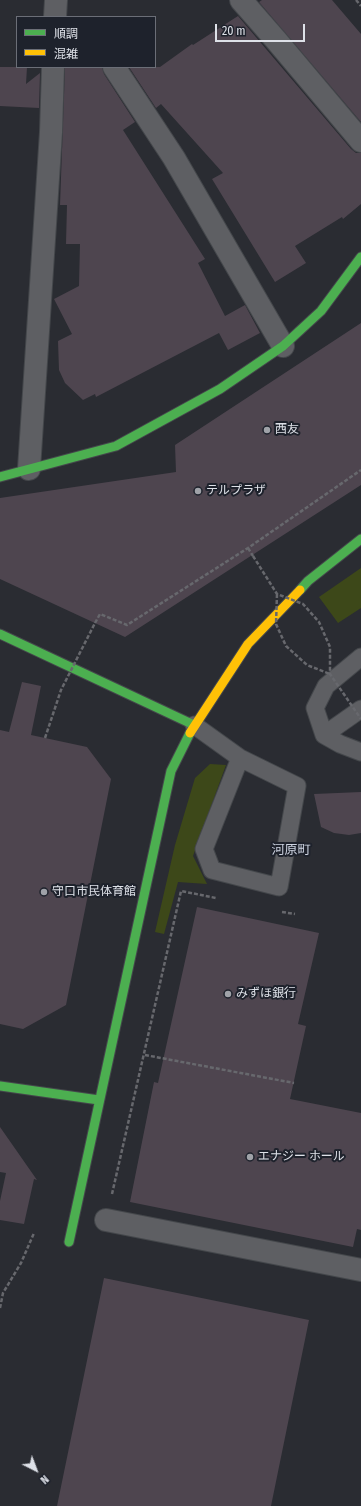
<!DOCTYPE html>
<meta charset="utf-8">
<style>
body{margin:0}
#map{position:relative;width:361px;height:1506px;overflow:hidden;background:#2a2c32;font-family:"Fira Sans Condensed","Noto Sans JP",sans-serif}
canvas{display:block}
.legend{position:absolute;left:16px;top:16px;width:140px;height:52px;box-sizing:border-box;background:#1e222c;border:1px solid #6b6e77;margin:0;padding:5px 7px;list-style:none;font-size:12px;color:#dee1e8}
.legend li{display:flex;align-items:center;gap:8px;height:20px}
.legend b{width:20px;border:1px solid #6b6e77}
.north{position:absolute;left:16px;top:1450px;width:40px;height:40px;-webkit-text-stroke:3px #1e222c;paint-order:stroke;rotate:138deg;font-size:11px;font-weight:700;line-height:16px;text-align:center;color:#dee1e8}
.north::after{content:'';display:block;margin:auto;width:14px;height:18px;background:#dee1e8;clip-path:polygon(50% 0,100% 100%,50% 72%,0 100%)}
.scale{position:absolute;left:215px;top:24px;width:90px;height:18px;box-sizing:border-box;border:2px solid #dee1e8;border-top:0;padding-left:5px;font-size:12px;line-height:14px;white-space:nowrap;color:#dee1e8;-webkit-text-stroke:3px #1e222c;paint-order:stroke}
</style>
<div id="map">
<canvas width="361" height="1506"></canvas>
<ul class="legend">
<li><b style="height:5px;background:#4caf50"></b>順調</li>
<li><b style="height:5px;background:#ffc107"></b>混雑</li>
</ul>
<div class="north">N</div>
<div class="scale">20 m</div>
</div>
<script>
const ctx = document.querySelector('canvas').getContext('2d');
ctx.lineJoin = 'round';
function fill(path, color) {
  ctx.fillStyle = color;
  ctx.fill(path, 'evenodd');
}
function stroke(path, color, width, dash) {
  ctx.strokeStyle = color;
  ctx.lineWidth = width;
  ctx.lineCap = dash ? 'butt' : 'round';
  ctx.setLineDash(dash || []);
  ctx.stroke(path);
}
function drawText(font, color, halo, rows, align = 'center') {
  ctx.font = font + ' "Fira Sans Condensed","Noto Sans JP",sans-serif';
  ctx.lineWidth = 4;
  ctx.setLineDash([]);
  ctx.textBaseline = 'middle';
  ctx.strokeStyle = halo;
  ctx.fillStyle = color;
  for (const [text, x, y, turn = 0] of rows) {
    ctx.save();
    ctx.translate(x, y);
    ctx.rotate((+turn || 0) * Math.PI / 180);
    ctx.textAlign = isNaN(turn) ? turn : align;
    if (halo) ctx.strokeText(text, 0, 0);
    ctx.fillText(text, 0, 0);
    ctx.restore();
  }
}
const green = new Path2D(`
 M 361,568 L 361,608 L 338,623 L 319,597 Z
 M 210,764 L 226,765 L 193,856 L 207,884 L 178,882 L 164,934 L 155,932 L 175,845 L 195,778 Z`);
const building = new Path2D(`
 M 262,0 L 332,0 L 361,34 L 361,122 L 259,2 Z
 M 238,16 L 351,149 L 356,153 L 361,153 L 361,204 L 343,219 L 342,217 L 295,246 L 306,263 L 275,282 L 212,179 L 223,173 L 161,104 L 156,108 L 129,67 L 160,67 L 192,44 L 193,45 Z
 M 0,67 L 27,67 L 26,84 L 40,73 L 39,108 L 0,106 Z
 M 65,67 L 102,67 L 104,74 L 135,122 L 123,130 L 205,259 L 198,263 L 225,316 L 245,305 L 260,333 L 228,350 L 219,333 L 96,397 L 95,394 L 83,400 L 65,383 L 59,370 L 58,341 L 72,334 L 54,299 L 79,286 L 80,244 L 66,244 L 67,205 L 60,205 Z
 M 361,323 L 361,485 L 125,637 L 0,579 L 0,498 L 176,472 L 175,445 Z
 M 22,682 L 41,686 L 31,735 L 87,747 L 111,779 L 66,1005 L 23,1029 L 0,1024 L 0,730 L 9,732 Z
 M 361,792 L 361,833 L 349,835 L 334,833 L 321,827 L 314,794 Z
 M 197,907 L 319,933 L 298,1024 L 306,1026 L 290,1099 L 361,1113 L 361,1230 L 357,1229 L 353,1247 L 130,1202 L 154,1082 L 158,1083 Z
 M 0,1127 L 37,1180 L 34,1179 L 24,1224 L 0,1220 L 0,1201 L 6,1173 L 0,1172 Z
 M 104,1278 L 309,1320 L 271,1506 L 57,1506 Z`);
const path = new Path2D(`
 M 356,0 L 361,6
 M 248,548 L 253,556
 M 95,623 L 100,614 L 127,625 L 248,548 L 361,470
 M 282,912 L 295,914
 M 145,1055 L 294,1083
 M 112,1194 L 181,891 L 216,898
 M 0,1308 L 3,1293 L 21,1263 L 34,1233`);
const lane = new Path2D(`
 M 361,657 L 326,686 L 315,708 L 324,735 L 340,744 L 361,752
 M 194,725 L 240,758 L 297,786 L 279,887 L 212,870 L 204,849 L 240,758
 M 324,735 L 361,709`);
const street = new Path2D(`
 M 241,0 L 276,40 L 361,141
 M 55,17 L 56,0
 M 114,67 L 174,158 L 283,346
 M 29,469 L 51,132 L 53,67
 M 106,1220 L 361,1270`);
const fast = new Path2D(`
 M 0,477 L 116,446 L 220,389 L 283,346 L 321,311 L 361,257
 M 300,590 L 308,581 L 361,539
 M 0,634 L 194,725
 M 0,1086 L 99,1100
 M 69,1242 L 171,771 L 190,733`);
const slow = new Path2D(`
 M 190,733 L 248,644 L 300,590`);
const pathBridge = new Path2D(`
 M 253,556 L 277,594 L 303,604 L 319,622 L 330,647 L 330,674 L 361,719
 M 277,594 L 276,624 L 286,646 L 307,665 L 330,674
 M 45,738 L 61,690 L 95,623`);
const markers = [
 [267,430,4,"#9fa2a8"],
 [198,491,4,"#9fa2a8"],
 [44,892,4,"#9fa2a8"],
 [228,994,4,"#9fa2a8"],
 [250,1157,4,"#9fa2a8"]
];
const poiNames = [
 ["西友",275,430],
 ["テルプラザ",206,491],
 ["守口市民体育館",52,892],
 ["みずほ銀行",236,994],
 ["エナジー ホール",258,1157]
];
const neighbourhoodNames = [
 ["河原町",291,850]
];
fill(green, '#3d4819');
fill(building, '#4e454f');
stroke(lane, '#44474b', 19);
stroke(street, '#44474b', 24);
stroke(fast, '#44474b', 11);
stroke(slow, '#44474b', 11);
stroke(path, '#67686d', 2.5, [4, 2]);
stroke(lane, '#5e5f63', 17);
stroke(street, '#5e5f63', 22);
stroke(fast, '#4caf50', 9);
stroke(slow, '#ffc107', 9);
stroke(pathBridge, '#67686d', 2.5, [4, 2]);
for (const [x, y, r, color] of markers) {
  const dot = new Path2D();
  dot.arc(x, y, r, 0, 2 * Math.PI);
  ctx.fillStyle = color;
  ctx.fill(dot);
  stroke(dot, '#1e222c', 1.5);
}
drawText('12px', '#dee1e8', '#1e222c', poiNames, 'left');
drawText('13px', '#ced4e2', '#1e222c', neighbourhoodNames);
</script>
